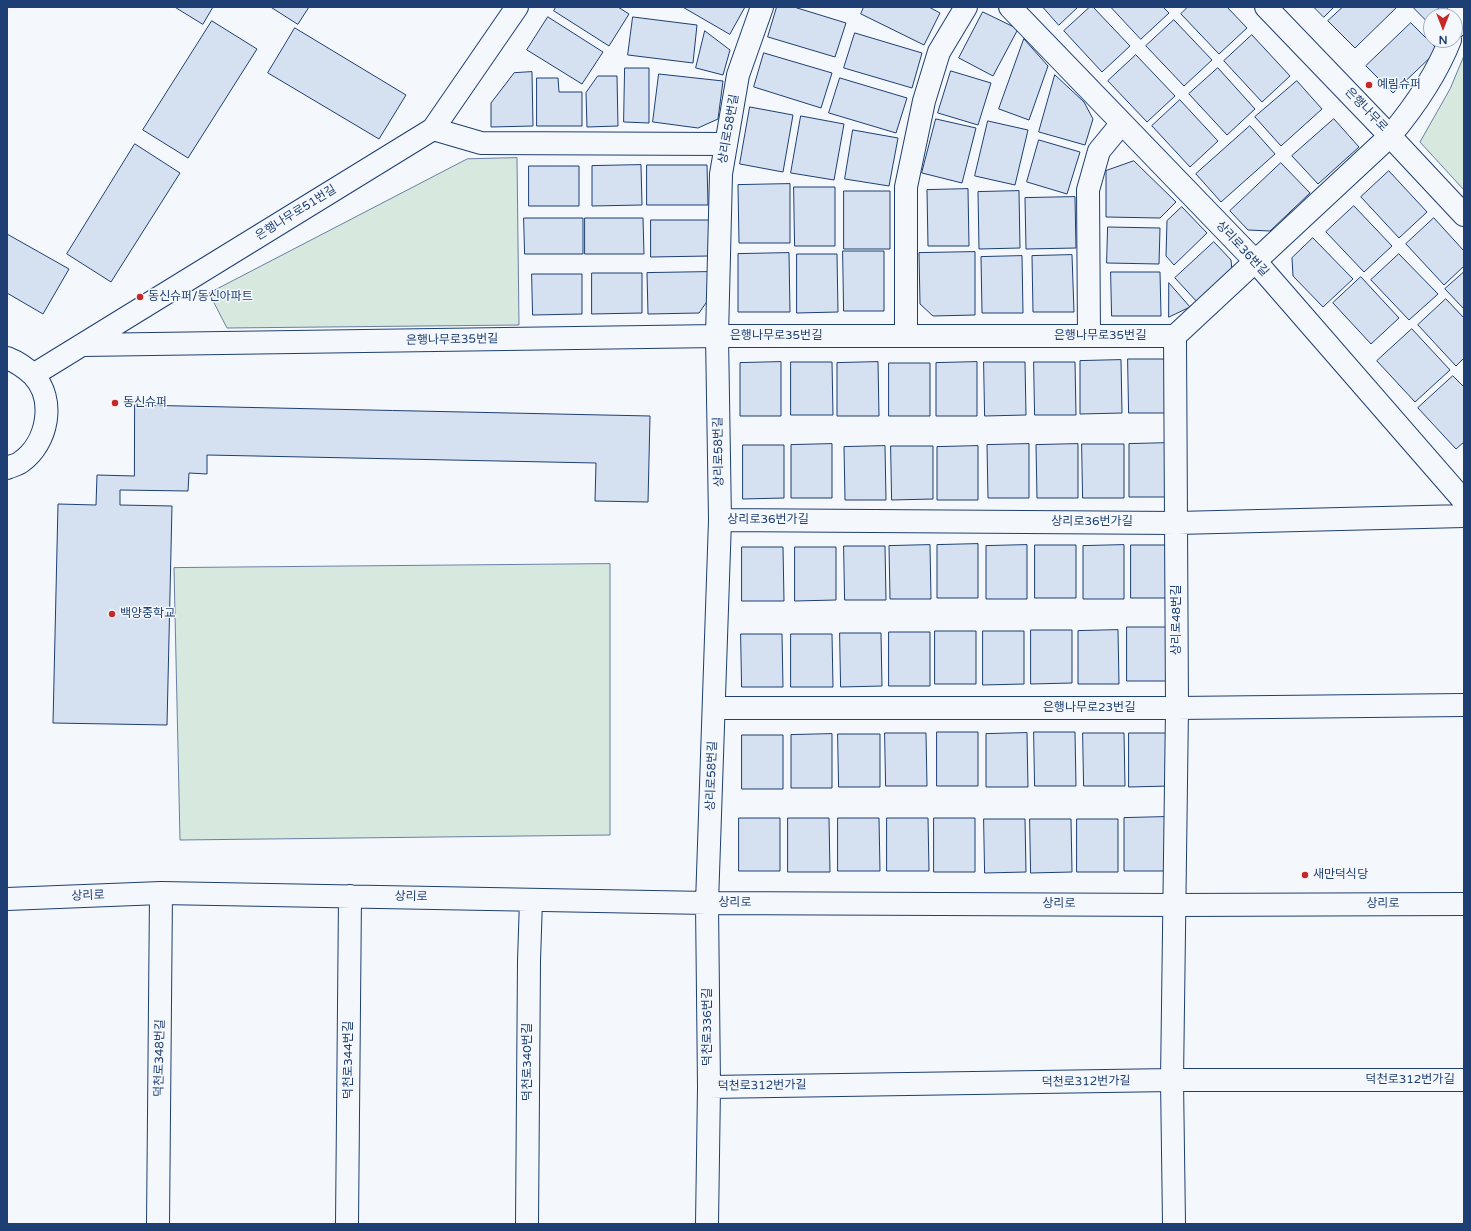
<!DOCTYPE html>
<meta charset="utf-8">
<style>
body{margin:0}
#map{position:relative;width:1471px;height:1231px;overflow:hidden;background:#f4f7fb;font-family:"Varela Round",sans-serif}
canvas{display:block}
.frame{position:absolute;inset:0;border:8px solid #1d3f73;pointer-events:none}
.north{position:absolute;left:1423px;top:8px;width:40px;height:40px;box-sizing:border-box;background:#f4f7fb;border:1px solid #9eadc5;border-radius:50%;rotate:180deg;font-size:11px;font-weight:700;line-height:16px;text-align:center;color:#1d3f73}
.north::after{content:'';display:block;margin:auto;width:14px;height:18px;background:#c62828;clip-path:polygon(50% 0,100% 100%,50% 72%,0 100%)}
</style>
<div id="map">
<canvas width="1471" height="1231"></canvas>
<div class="frame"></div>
<div class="north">N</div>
</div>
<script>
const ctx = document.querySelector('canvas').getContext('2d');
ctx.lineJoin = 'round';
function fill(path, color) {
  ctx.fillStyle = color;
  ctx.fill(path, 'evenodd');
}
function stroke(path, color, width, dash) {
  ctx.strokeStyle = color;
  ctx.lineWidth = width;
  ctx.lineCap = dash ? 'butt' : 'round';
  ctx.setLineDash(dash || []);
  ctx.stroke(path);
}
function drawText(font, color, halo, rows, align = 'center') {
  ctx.font = font + ' "Varela Round","Noto Sans KR",sans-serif';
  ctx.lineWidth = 3;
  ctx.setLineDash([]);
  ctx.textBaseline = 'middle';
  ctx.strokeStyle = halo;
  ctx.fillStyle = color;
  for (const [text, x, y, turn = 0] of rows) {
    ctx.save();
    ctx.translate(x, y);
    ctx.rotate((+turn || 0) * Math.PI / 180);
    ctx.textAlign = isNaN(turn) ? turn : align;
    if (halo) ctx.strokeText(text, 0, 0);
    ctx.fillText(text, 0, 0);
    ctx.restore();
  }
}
const green = new Path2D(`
 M 1464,56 L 1464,190 L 1420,142 L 1450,89 Z
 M 517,158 L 519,325 L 227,328 L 209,293 L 467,159 Z
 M 610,564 L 610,835 L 180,840 L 174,568 Z`);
const building = new Path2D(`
 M 175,7 L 213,7 L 203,24 Z
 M 271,7 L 309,7 L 298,24 Z
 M 556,7 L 618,7 L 629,14 L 609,46 L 554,11 Z
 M 683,7 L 745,7 L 730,34 Z
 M 777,7 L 794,7 L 846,23 L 835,57 L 768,37 Z
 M 864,7 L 929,7 L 940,13 L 924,45 L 861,14 Z
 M 1043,7 L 1078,7 L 1059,25 Z
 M 1090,7 L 1093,7 L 1130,46 L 1102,72 L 1064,31 Z
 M 1111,7 L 1163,7 L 1169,13 L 1141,39 Z
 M 1188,7 L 1227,7 L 1247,28 L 1219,54 L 1181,14 Z
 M 1314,7 L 1334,7 L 1324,17 Z
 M 1343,7 L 1397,7 L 1355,48 L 1328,21 Z
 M 1413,7 L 1440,7 L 1426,20 Z
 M 983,12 L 1018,29 L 993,76 L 959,58 Z
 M 548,17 L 603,52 L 582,84 L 527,50 Z
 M 633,17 L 697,25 L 693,63 L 628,55 Z
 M 1174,20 L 1212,60 L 1184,86 L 1146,46 Z
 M 212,21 L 257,49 L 188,158 L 143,130 Z
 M 1411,23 L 1438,50 L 1393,93 L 1366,66 Z
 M 295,28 L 406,95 L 379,139 L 268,73 Z
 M 705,31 L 730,50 L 723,75 L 696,68 Z
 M 855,33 L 922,53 L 912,88 L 844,68 Z
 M 1252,35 L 1290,76 L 1262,102 L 1224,61 Z
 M 1024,39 L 1048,66 L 1029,120 L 999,109 Z
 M 764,53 L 832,73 L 821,108 L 754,87 Z
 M 1136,55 L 1175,96 L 1147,122 L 1108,81 Z
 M 625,68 L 649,68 L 649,123 L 624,122 Z
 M 1218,68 L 1255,109 L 1227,135 L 1189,94 Z
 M 951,71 L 991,83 L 978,125 L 938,113 Z
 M 532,72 L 533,126 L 491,127 L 491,103 L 514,73 Z
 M 659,74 L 723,81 L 718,119 L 698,128 L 653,122 Z
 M 1055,75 L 1084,102 L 1093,119 L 1085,145 L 1039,132 Z
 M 598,76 L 617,76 L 618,126 L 587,127 L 586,93 Z
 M 537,78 L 558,78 L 559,92 L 582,92 L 582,126 L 537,126 Z
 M 840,78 L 907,98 L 896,133 L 829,113 Z
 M 1297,81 L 1322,109 L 1281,146 L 1255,117 Z
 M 1180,100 L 1218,141 L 1190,167 L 1152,126 Z
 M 750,107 L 793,115 L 783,172 L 740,164 Z
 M 801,116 L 844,124 L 834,180 L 791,173 Z
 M 936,119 L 976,128 L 962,183 L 922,173 Z
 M 1334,119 L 1359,147 L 1318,184 L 1292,156 Z
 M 988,121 L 1028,130 L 1015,185 L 975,176 Z
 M 1250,126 L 1275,154 L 1221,202 L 1196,174 Z
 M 853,130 L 898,138 L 889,186 L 845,179 Z
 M 1039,140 L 1080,152 L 1067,194 L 1027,182 Z
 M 135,144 L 180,173 L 111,282 L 67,254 Z
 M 1134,161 L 1176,202 L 1160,218 L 1106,217 L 1106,171 Z
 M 1281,163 L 1310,193 L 1270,231 L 1248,230 L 1230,211 Z
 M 641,165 L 642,205 L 592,206 L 592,166 Z
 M 647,165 L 707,165 L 708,205 L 647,205 Z
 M 529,166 L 579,166 L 579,206 L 529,206 Z
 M 1389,171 L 1427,212 L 1399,238 L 1361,197 Z
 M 790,184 L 790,243 L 739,243 L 738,185 Z
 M 794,187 L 835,187 L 835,246 L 795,246 Z
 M 968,189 L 969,246 L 928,246 L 927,190 Z
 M 844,191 L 890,191 L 890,249 L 844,249 Z
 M 1019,191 L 1020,248 L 979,249 L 978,192 Z
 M 1075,197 L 1076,248 L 1026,249 L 1025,198 Z
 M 1354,206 L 1392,246 L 1364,272 L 1326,232 Z
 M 1182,207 L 1207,233 L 1174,265 L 1166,256 L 1167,221 Z
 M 524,218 L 583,218 L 583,254 L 525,254 Z
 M 585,218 L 643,218 L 644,254 L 585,254 Z
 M 1434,218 L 1464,251 L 1464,266 L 1444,285 L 1406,244 Z
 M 651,220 L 709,220 L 709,256 L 651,257 Z
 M 1108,227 L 1160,228 L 1159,264 L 1107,263 Z
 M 7,234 L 69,269 L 43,314 L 7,293 Z
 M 1313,238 L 1353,279 L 1323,307 L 1293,276 L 1292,258 Z
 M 1214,242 L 1231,260 L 1232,271 L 1198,303 L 1175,278 Z
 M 843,251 L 884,251 L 884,311 L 844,311 Z
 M 975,252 L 975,315 L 933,316 L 920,304 L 919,253 Z
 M 789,253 L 790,312 L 738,312 L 738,254 Z
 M 797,254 L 837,254 L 838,312 L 797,313 Z
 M 1399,254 L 1438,294 L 1409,320 L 1371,280 Z
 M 1072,255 L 1074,312 L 1033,312 L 1032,256 Z
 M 1022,256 L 1023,313 L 982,313 L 981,257 Z
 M 708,272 L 708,300 L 699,313 L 648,314 L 647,273 Z
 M 1111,272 L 1160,272 L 1161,316 L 1112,316 Z
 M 1464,272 L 1464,309 L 1445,289 Z
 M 592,273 L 642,273 L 642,313 L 592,314 Z
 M 532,274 L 582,274 L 582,314 L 533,315 Z
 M 1361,277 L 1399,318 L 1371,344 L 1333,303 Z
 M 1169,283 L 1190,307 L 1169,317 Z
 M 1446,299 L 1464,318 L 1464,358 L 1456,366 L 1418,325 Z
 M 1412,329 L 1450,370 L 1415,402 L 1377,361 Z
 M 1128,359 L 1170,359 L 1170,413 L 1129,413 Z
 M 1121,360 L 1122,413 L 1080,414 L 1080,361 Z
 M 781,362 L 781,416 L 740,416 L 740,363 Z
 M 791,362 L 832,362 L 833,415 L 791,415 Z
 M 878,362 L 879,416 L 837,416 L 837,363 Z
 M 977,362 L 977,416 L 936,416 L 936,363 Z
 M 984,362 L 1025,362 L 1026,415 L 985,416 Z
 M 1034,362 L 1075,362 L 1076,415 L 1035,415 Z
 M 889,363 L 930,363 L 930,416 L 889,416 Z
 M 1453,376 L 1464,387 L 1464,442 L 1456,449 L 1418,408 Z
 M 135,405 L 650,416 L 648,502 L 595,501 L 596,463 L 207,455 L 207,474 L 189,473 L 188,491 L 120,490 L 120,505 L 172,506 L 167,725 L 53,723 L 58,504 L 96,505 L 97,475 L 134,476 Z
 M 1170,443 L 1170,497 L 1129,497 L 1129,444 Z
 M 832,444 L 832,498 L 791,498 L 791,445 Z
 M 1029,444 L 1029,498 L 988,498 L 987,445 Z
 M 1078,444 L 1078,498 L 1037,498 L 1036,445 Z
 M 1082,444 L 1124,444 L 1124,498 L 1083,498 Z
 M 743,445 L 784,445 L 784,498 L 743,499 Z
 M 885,446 L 886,500 L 845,500 L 844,447 Z
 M 891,446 L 933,446 L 933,499 L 892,500 Z
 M 978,446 L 978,500 L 937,500 L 937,447 Z
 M 978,544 L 978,598 L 937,598 L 937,545 Z
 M 930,545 L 931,599 L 890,599 L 889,546 Z
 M 1027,545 L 1027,599 L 986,599 L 986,546 Z
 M 1035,545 L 1076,545 L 1076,598 L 1035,598 Z
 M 1124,545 L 1124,599 L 1083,599 L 1083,546 Z
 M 1131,545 L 1172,545 L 1172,598 L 1131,598 Z
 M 844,546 L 885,546 L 886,600 L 845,600 Z
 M 742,547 L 783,547 L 784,601 L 742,601 Z
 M 795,547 L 836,547 L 836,600 L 795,601 Z
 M 1127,627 L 1168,627 L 1168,681 L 1127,681 Z
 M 1031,630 L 1072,630 L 1072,683 L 1031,684 Z
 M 1118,630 L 1119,684 L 1078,684 L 1078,631 Z
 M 935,631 L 976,631 L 976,684 L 935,684 Z
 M 983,631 L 1024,631 L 1024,684 L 983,685 Z
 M 889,632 L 930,632 L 930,686 L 889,686 Z
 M 840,633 L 881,633 L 882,686 L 841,687 Z
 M 741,634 L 782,634 L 783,687 L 742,687 Z
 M 791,634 L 832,634 L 833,687 L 791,687 Z
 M 937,732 L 978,732 L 978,786 L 937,786 Z
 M 1034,732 L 1075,732 L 1076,786 L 1035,786 Z
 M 885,733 L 926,733 L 927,786 L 886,786 Z
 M 1027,733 L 1028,787 L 986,787 L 986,734 Z
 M 1083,733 L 1124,733 L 1125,786 L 1084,786 Z
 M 1129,733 L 1170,733 L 1170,786 L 1129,787 Z
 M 832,734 L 832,788 L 791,788 L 791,735 Z
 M 838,734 L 880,734 L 880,787 L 839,787 Z
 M 742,735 L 783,735 L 783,789 L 742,789 Z
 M 1165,817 L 1166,871 L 1124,871 L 1124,818 Z
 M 739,818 L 780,818 L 780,871 L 739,871 Z
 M 788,818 L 829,818 L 830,872 L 788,872 Z
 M 838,818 L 879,818 L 880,871 L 838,871 Z
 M 887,818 L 928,818 L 929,871 L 887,871 Z
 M 934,818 L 975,818 L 975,872 L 934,872 Z
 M 984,819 L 1025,819 L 1026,872 L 985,873 Z
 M 1030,819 L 1071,819 L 1072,872 L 1031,873 Z
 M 1077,819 L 1118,819 L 1118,872 L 1077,872 Z`);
const minor = new Path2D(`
 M 1010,7 L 1256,262 L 1464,501
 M 1266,7 L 1390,136 L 1464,215
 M 1455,27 L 1458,20 L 1459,7
 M 433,129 L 481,143 L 726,144
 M 906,336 L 906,187 L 924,101 L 939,52 L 966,7
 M 1089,336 L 1088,190 L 1099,151 L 1122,123
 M 82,345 L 717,336 L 1175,336 L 1390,136 C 1415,106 1436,76 1450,40
 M 7,358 C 17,362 25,367 33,375 C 56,399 48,443 21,462 C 17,465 11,466 7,468
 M 33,375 L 433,129 L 517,7
 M 720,520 L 1177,523 L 1464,516
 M 714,708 L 1177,708 L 1464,705
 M 7,899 L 161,893 L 707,903 L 1175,905 L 1464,904
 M 709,1087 L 1172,1080 L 1464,1080
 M 158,1224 L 161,893
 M 347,1224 L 350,896
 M 527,1224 L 529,961 L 531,900
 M 707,1224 L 709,1087 L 707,903 L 720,520 L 717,336 L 721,174 L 738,75 L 762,7
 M 1174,1224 L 1172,1080 L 1177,708 L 1175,336`);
const markers = [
 [1369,85,4,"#c62828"],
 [140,297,4,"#c62828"],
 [115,403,4,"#c62828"],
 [112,614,4,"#c62828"],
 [1305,875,4,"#c62828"]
];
const poiNames = [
 ["예림슈퍼",1377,85],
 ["동신슈퍼/동신아파트",148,297],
 ["동신슈퍼",123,403],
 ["백양중학교",120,614],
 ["새만덕식당",1313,875]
];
const streetNames = [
 ["은행나무로",1366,110,46],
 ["상리로58번길",729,129,-80],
 ["은행나무로51번길",296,213,-32],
 ["상리로36번길",1242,249,47],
 ["은행나무로35번길",776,336],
 ["은행나무로35번길",1100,336],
 ["은행나무로35번길",452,340,-1],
 ["상리로58번길",719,452,-91],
 ["상리로36번가길",768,520],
 ["상리로36번가길",1092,522],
 ["상리로48번길",1177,620,-90],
 ["은행나무로23번길",1089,708],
 ["상리로58번길",712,776,-88],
 ["상리로",88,896,-2],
 ["상리로",411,897,1],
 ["상리로",735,903],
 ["상리로",1059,904],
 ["상리로",1383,904],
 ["덕천로336번길",708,1027,-90],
 ["덕천로348번길",160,1058,-89],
 ["덕천로344번길",349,1060,-90],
 ["덕천로340번길",528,1062,-90],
 ["덕천로312번가길",1410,1080],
 ["덕천로312번가길",1086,1082,-1],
 ["덕천로312번가길",762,1086,-1]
];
fill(green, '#d7e8df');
stroke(green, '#687fa3', 1);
fill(building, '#d5e0f0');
stroke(building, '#1d3f73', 1);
stroke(minor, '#1d3f73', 24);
stroke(minor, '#f4f7fb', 22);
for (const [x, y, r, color] of markers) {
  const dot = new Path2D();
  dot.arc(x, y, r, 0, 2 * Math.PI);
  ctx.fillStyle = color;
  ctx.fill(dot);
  stroke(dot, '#f4f7fb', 1.5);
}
drawText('12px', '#1d3f73', '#f4f7fb', poiNames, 'left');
drawText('12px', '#1d3f73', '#f4f7fb', streetNames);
</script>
